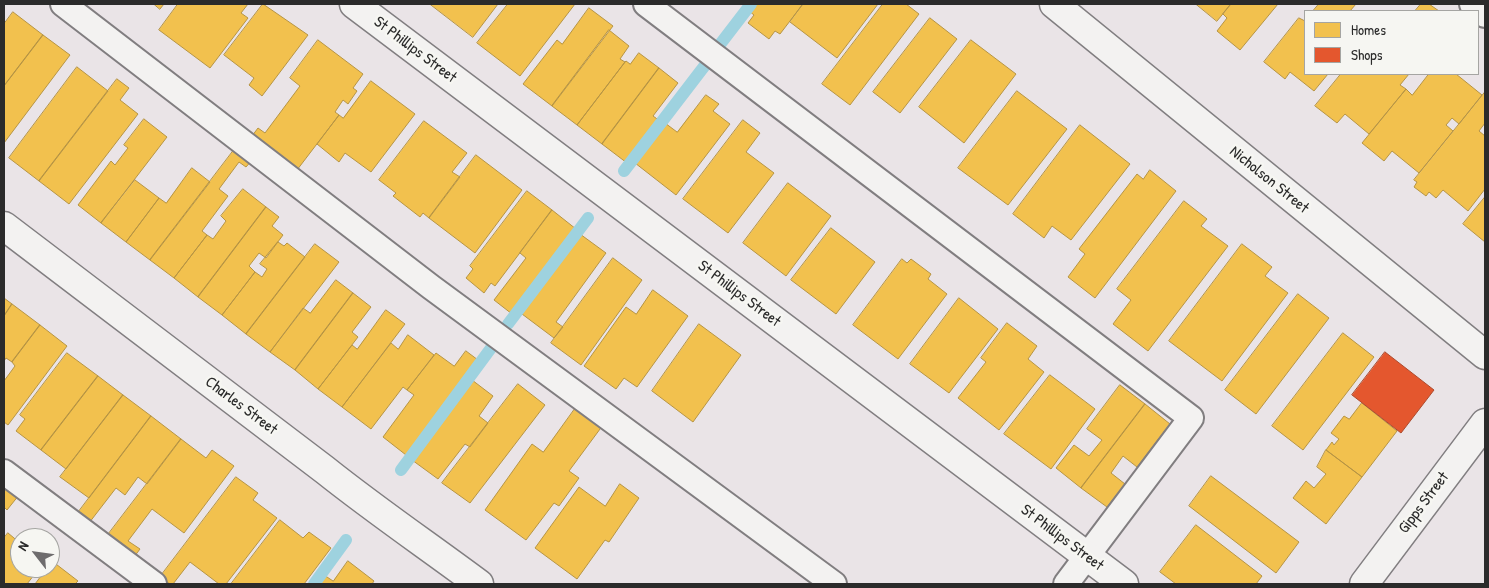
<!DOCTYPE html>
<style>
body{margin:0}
#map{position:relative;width:1489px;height:588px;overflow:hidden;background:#eae4e7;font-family:"Patrick Hand",sans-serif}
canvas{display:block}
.frame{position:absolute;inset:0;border:5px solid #2b2b2b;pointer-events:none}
.legend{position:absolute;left:1304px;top:10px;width:175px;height:65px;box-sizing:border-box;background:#f6f6f2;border:1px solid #a5a5a2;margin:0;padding:6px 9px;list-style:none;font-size:15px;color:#2b2b2b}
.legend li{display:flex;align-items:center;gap:10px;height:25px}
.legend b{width:25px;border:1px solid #a5a5a2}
.north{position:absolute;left:10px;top:528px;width:50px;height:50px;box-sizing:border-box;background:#f6f6f2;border:1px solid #a5a5a2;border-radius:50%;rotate:300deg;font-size:14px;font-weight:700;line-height:20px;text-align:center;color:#2b2b2b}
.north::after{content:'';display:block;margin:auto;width:18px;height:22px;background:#6e6c6d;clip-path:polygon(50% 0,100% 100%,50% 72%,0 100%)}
</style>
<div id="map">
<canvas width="1489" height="588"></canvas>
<div class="frame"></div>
<ul class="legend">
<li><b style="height:14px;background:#f2c14e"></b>Homes</li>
<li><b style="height:14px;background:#e4572e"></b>Shops</li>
</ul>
<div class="north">N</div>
</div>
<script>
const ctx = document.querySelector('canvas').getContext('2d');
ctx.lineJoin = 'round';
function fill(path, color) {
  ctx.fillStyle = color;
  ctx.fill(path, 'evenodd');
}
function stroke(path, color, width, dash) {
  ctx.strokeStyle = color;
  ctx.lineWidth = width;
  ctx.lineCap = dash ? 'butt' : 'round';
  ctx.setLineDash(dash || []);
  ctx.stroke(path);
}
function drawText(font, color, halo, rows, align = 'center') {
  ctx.font = font + ' "Patrick Hand",sans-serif';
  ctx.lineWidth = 5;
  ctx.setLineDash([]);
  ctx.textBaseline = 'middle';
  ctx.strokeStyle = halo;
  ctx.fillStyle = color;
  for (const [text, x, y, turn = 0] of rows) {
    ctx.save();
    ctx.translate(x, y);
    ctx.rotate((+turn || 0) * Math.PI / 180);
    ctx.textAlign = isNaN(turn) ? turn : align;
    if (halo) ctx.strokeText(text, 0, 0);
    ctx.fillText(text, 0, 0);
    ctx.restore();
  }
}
const homes = new Path2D(`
 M 154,4 L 164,4 L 160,9 Z
 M 178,4 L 248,4 L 241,13 L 248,18 L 210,68 L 159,30 Z
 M 263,4 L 308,35 L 262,96 L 249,85 L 254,78 L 224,55 Z
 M 430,4 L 498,4 L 473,37 Z
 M 508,4 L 575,4 L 520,76 L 477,43 Z
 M 755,4 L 803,4 L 780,34 L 775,31 L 769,39 L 748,23 L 754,15 L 749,11 Z
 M 803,4 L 878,4 L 837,58 L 790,22 Z
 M 883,4 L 906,4 L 919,14 L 850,105 L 822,84 Z
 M 1196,4 L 1231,4 L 1217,21 Z
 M 1231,4 L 1278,4 L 1240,50 L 1217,31 L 1227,18 L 1223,14 Z
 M 1319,4 L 1356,4 L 1350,11 L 1313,11 Z
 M 1421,4 L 1429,4 L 1439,11 L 1415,11 Z
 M 589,8 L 613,26 L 552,106 L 523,84 L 557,40 L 562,44 Z
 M 13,12 L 43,35 L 4,86 L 4,24 Z
 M 930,18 L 957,39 L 900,113 L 873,92 Z
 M 1299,18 L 1305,21 L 1305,74 L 1328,74 L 1314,91 L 1290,72 L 1285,79 L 1264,62 Z
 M 609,30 L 629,46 L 620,59 L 625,62 L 577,125 L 552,106 Z
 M 43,35 L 70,55 L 4,143 L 4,86 Z
 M 318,40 L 363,74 L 353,88 L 357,91 L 348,104 L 343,100 L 335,112 L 339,115 L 297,170 L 252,136 L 258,128 L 265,133 L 300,86 L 290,78 Z
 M 971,40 L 1016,74 L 964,143 L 919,107 Z
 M 639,53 L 659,68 L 602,144 L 577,125 L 625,62 L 626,61 L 630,64 Z
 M 77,67 L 108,91 L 39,181 L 9,158 Z
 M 659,68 L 678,83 L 653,116 L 660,121 L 627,163 L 602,144 Z
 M 1341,74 L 1409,74 L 1400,85 L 1406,89 L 1369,134 L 1345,114 L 1337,123 L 1315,106 Z
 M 1429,74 L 1456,74 L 1482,95 L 1459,124 L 1452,118 L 1446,125 L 1453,131 L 1419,173 L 1392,151 L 1384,161 L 1362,143 L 1406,89 L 1412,95 Z
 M 117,79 L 129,88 L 120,100 L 138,114 L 69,204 L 39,181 Z
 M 371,81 L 415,114 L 371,172 L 345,153 L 339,162 L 317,144 L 339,115 L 343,118 Z
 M 1017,91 L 1067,129 L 1008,205 L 958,168 Z
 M 1485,92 L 1485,123 L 1479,131 L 1485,136 L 1485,189 L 1468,211 L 1443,190 L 1436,198 L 1429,192 L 1426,196 L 1414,187 L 1417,182 L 1414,180 Z
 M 706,95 L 719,104 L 713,111 L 730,124 L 676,195 L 635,163 L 665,123 L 677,132 Z
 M 144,119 L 167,137 L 101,223 L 78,205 L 111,161 L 115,165 L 128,148 L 124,145 Z
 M 743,120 L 760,133 L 746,152 L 774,173 L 728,233 L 683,199 Z
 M 424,121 L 467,153 L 452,172 L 460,177 L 429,218 L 423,213 L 420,217 L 393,196 L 396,193 L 379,180 Z
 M 1080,125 L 1130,164 L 1071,240 L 1052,226 L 1044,238 L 1013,214 Z
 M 237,146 L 253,159 L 246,167 L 239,162 L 219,189 L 228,196 L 202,231 L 207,235 L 174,278 L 150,260 Z
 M 476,155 L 522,190 L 475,253 L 429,218 Z
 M 192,168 L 210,182 L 150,260 L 126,242 L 159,198 L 166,203 Z
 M 1150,170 L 1176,191 L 1095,298 L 1068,277 L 1085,254 L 1079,249 L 1137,174 L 1143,179 Z
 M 135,180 L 159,198 L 126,242 L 101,223 Z
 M 788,183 L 831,216 L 786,276 L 743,243 Z
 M 243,189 L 266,207 L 198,297 L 174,278 L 207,235 L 213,239 L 226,221 L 221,216 Z
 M 527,191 L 552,210 L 495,286 L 491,283 L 484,293 L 466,278 L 473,269 L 470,266 Z
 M 1485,197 L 1485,242 L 1463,224 Z
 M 1184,201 L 1207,219 L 1201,226 L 1228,246 L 1148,351 L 1113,324 L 1131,300 L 1117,289 Z
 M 266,207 L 279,217 L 272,226 L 283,235 L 266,258 L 259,253 L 249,266 L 255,272 L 222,315 L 198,297 Z
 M 552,210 L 576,229 L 512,314 L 494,300 L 526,258 L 520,253 Z
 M 831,228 L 875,262 L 836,314 L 791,280 Z
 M 580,234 L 606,253 L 556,322 L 563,327 L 554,338 L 522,314 Z
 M 278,242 L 284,246 L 287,243 L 305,257 L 246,334 L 222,315 L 255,272 L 262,277 L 267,269 L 260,264 Z
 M 315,244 L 339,262 L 270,352 L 246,334 Z
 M 1242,244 L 1272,267 L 1265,276 L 1288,293 L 1222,381 L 1169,341 Z
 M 613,258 L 642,280 L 581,365 L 551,343 Z
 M 902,259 L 907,263 L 911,259 L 931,274 L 928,279 L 947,294 L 898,359 L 853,325 Z
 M 336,280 L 353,293 L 295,370 L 270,352 L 303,308 L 310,313 Z
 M 653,290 L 688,316 L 637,387 L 624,378 L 616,389 L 584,366 L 626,307 L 636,314 Z
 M 353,293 L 371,307 L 352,332 L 358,337 L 318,389 L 295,370 Z
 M 1298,294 L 1329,318 L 1256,414 L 1225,390 Z
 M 4,298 L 12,304 L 4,316 Z
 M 959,298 L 998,329 L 949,393 L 910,364 Z
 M 12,304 L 40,325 L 12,362 L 6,358 L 4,361 L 4,316 Z
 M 386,310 L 405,324 L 342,407 L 318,389 L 352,345 L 357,349 Z
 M 1007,323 L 1037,346 L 1028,359 L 1044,372 L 999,430 L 958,398 L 986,362 L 981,358 Z
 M 699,324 L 741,355 L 693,422 L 652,391 Z
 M 40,325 L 67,346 L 8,425 L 4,422 L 4,381 L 15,366 L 12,362 Z
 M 1343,333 L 1374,357 L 1303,450 L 1272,426 Z
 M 408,335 L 434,355 L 407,390 L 403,387 L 371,429 L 342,407 L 391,343 L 398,349 Z
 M 466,351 L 478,360 L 406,455 L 383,437 L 414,395 L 407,390 L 436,353 L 454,366 Z
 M 67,353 L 98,376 L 41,450 L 16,431 L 25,419 L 20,415 Z
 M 1050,375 L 1095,409 L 1051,469 L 1004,434 Z
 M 98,376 L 123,395 L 66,469 L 41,450 Z
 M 472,380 L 493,396 L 479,416 L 488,423 L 470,447 L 465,444 L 438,479 L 412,460 Z
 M 518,384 L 545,405 L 470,503 L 442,483 Z
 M 1120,385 L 1145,404 L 1081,488 L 1056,468 L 1074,445 L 1089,456 L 1102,440 L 1087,429 Z
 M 123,395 L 151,416 L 89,498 L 60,477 Z
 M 1362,403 L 1397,431 L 1362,477 L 1326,450 L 1332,442 L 1334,445 L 1339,439 L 1331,433 L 1344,416 L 1349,419 Z
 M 1145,404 L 1170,424 L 1137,467 L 1123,456 L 1111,473 L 1125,484 L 1107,507 L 1081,488 Z
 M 577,406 L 603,425 L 569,471 L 579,478 L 559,506 L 554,503 L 526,540 L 485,510 L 532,444 L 543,452 Z
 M 151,416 L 181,439 L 147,484 L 138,477 L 125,495 L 116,488 L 89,523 L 77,514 Z
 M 181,439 L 206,458 L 212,450 L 234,466 L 184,533 L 152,509 L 128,541 L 140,549 L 134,557 L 107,536 Z
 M 1326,450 L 1362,477 L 1326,524 L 1293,498 L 1306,481 L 1314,488 L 1326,474 L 1317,467 Z
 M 1211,476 L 1299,542 L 1276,573 L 1189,506 Z
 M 236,477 L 258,493 L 253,500 L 277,518 L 226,584 L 219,584 L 190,562 L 173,584 L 170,584 L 160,577 Z
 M 4,483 L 19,495 L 7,510 L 4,507 Z
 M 620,484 L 639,498 L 609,542 L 605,540 L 577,579 L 535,548 L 579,487 L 605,506 Z
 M 280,520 L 303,538 L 309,532 L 331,548 L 304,584 L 231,584 Z
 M 1196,525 L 1262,576 L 1256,584 L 1176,584 L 1160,572 Z
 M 8,533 L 20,543 L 20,568 L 30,568 L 29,570 L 34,575 L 27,584 L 4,584 L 4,538 Z
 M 52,561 L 78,581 L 75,584 L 35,584 L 47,568 L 50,568 Z
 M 348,561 L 374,581 L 372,584 L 318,584 L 324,575 L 333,581 Z`);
const shops = new Path2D(`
 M 1385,352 L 1434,390 L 1401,433 L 1352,395 Z`);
const stream = new Path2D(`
 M 718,47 L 751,4
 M 624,171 L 706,64
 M 508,324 L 588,218
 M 401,470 L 497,340
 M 314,584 L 346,540`);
const lane = new Path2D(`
 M 63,4 L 431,287 L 834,584
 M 646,4 L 1191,418 L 1066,584
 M 1472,4 L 1485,15
 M 4,472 L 154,584`);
const street = new Path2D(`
 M 354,4 L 1124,584
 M 4,226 L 325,470 C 375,510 428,546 479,584`);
const secondary = new Path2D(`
 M 1054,4 L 1485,355
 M 1364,584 L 1485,423`);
const streetNames = [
 ["St Phillips Street",415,50,37],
 ["Nicholson Street",1269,180,39],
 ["St Phillips Street",739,294,37],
 ["Charles Street",241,406,37],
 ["Gipps Street",1424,503,-53],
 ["St Phillips Street",1062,538,37]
];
fill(homes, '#f2c14e');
stroke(homes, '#b69444', 1);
fill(shops, '#e4572e');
stroke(shops, '#ac4a2d', 1);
stroke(stream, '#9ed2df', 12);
stroke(lane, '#817e80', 28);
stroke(street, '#817e80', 31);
stroke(secondary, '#817e80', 31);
stroke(lane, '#f3f2f1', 24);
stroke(street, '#f3f2f1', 28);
stroke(secondary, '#f3f2f1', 28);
drawText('16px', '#2b2b2b', '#f6f6f2', streetNames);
</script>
